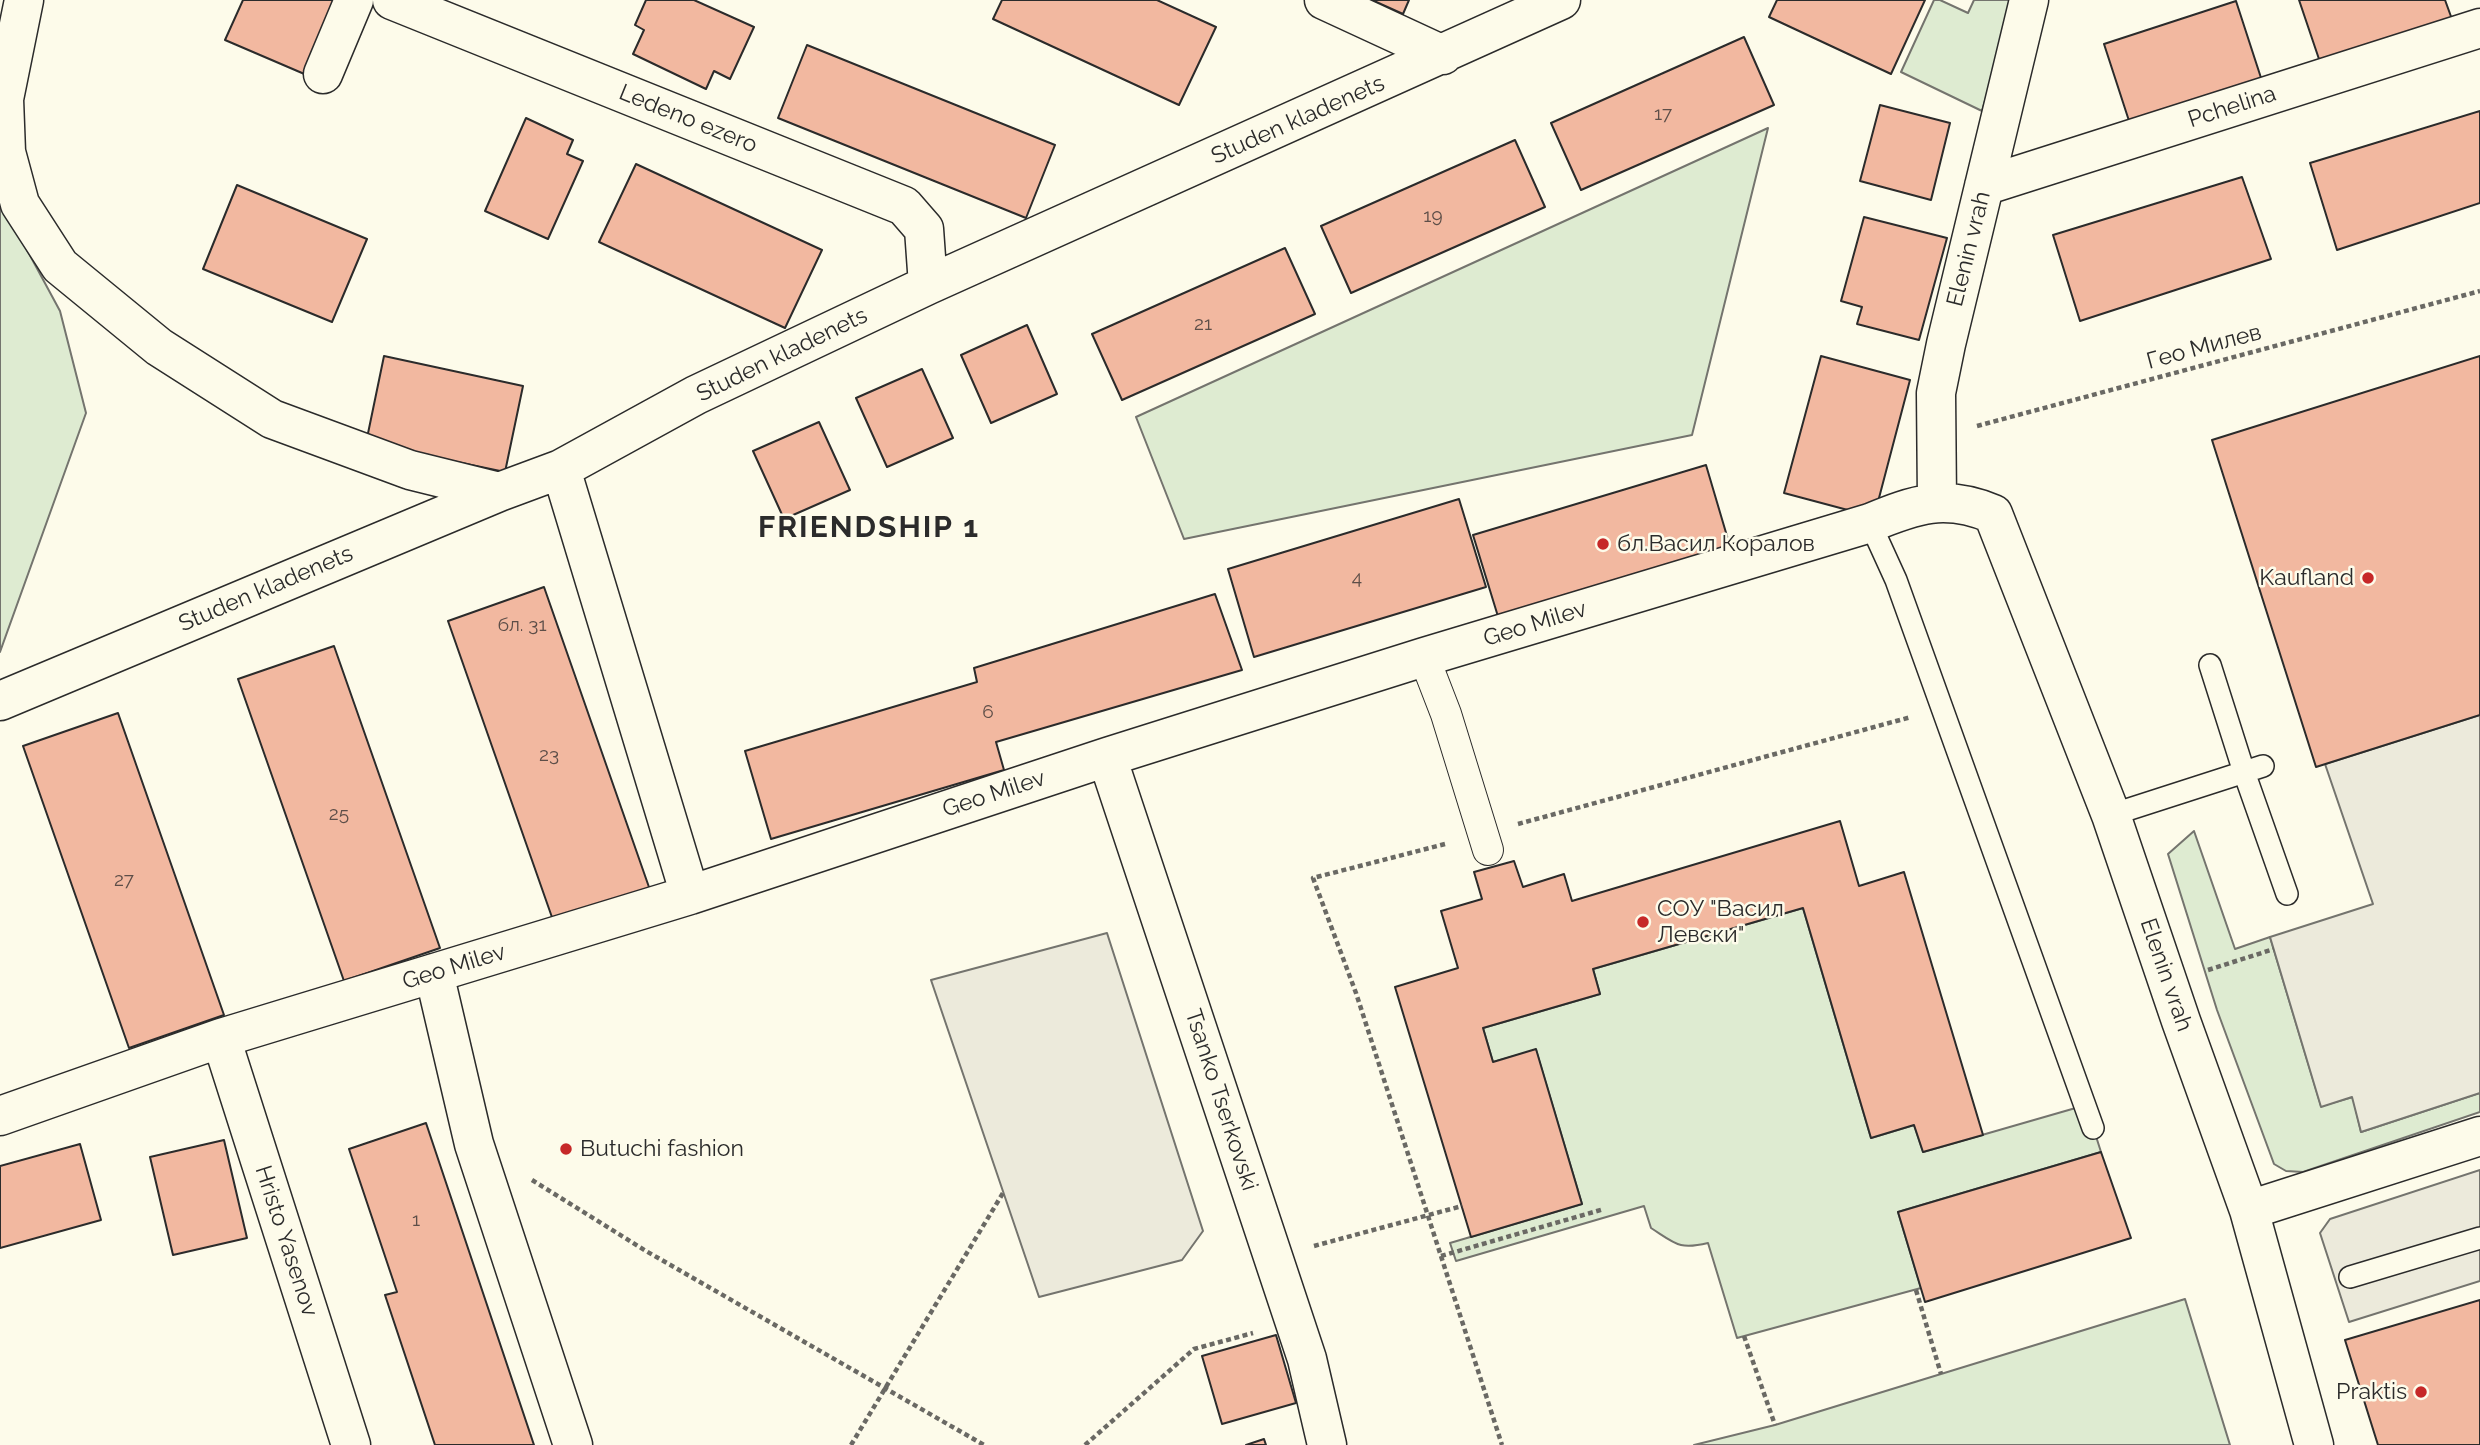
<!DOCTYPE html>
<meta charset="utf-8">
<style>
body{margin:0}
canvas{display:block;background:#fdfbea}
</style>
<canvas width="2480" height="1445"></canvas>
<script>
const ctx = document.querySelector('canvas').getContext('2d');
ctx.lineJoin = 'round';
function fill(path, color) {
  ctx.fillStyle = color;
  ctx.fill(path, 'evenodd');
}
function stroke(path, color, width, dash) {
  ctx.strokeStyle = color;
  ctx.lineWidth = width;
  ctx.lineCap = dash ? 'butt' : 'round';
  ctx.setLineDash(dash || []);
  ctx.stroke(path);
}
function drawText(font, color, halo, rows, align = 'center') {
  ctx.font = font + ' Raleway,sans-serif';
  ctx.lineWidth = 5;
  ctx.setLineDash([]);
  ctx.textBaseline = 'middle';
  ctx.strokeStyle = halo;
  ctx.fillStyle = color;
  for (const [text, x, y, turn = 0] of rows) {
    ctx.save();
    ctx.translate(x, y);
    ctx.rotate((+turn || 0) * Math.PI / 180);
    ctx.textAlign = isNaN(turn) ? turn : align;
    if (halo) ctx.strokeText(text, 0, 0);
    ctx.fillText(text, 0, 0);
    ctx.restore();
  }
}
const green = new Path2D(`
 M 1934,0 L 1940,0 L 1968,13 L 1974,0 L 2015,0 L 1982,111 L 1901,72 Z
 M 1768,128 L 1692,435 L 1184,539 L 1136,417 Z
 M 0,200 L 60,311 L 86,413 L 0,652 Z
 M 2194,831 L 2235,949 L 2270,937 L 2321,1106 L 2353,1097 L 2361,1132 L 2480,1093 L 2480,1112 L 2303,1172 L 2286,1171 L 2274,1164 L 2217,1010 L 2168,854 Z
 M 1803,908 L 1871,1138 L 1914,1125 L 1923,1152 L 2086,1105 L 2101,1152 L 1898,1212 L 1921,1288 L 1737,1338 L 1708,1243 C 1679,1250 1676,1244 1651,1228 L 1644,1206 L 1456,1261 L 1450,1243 L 1582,1204 L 1536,1050 L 1493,1062 L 1483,1028 L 1600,994 L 1593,969 Z
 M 2185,1299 L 2230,1445 L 1694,1445 L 1775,1425 Z`);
const parking = new Path2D(`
 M 2480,715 L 2480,1093 L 2361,1132 L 2352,1097 L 2321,1107 L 2270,937 L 2373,904 L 2325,764 Z
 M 1107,933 L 1203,1231 L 1182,1260 L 1039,1297 L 931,980 Z
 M 2480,1170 L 2480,1281 L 2349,1322 L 2320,1233 L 2330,1219 Z`);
const building = new Path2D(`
 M 243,0 L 342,0 L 309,76 L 225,40 Z
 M 646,0 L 694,0 L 754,27 L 730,79 L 714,71 L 706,89 L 633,54 L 644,30 L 635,25 Z
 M 1002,0 L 1157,0 L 1216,27 L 1179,105 L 993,19 Z
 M 1372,0 L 1409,0 L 1403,14 Z
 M 1777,0 L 1925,0 L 1891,74 L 1769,17 Z
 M 2299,0 L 2445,0 L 2453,22 L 2321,65 Z
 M 2236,1 L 2263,84 L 2131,127 L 2104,44 Z
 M 1744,37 L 1774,105 L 1581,190 L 1551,123 Z
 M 807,45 L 1055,145 L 1026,218 L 778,118 Z
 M 1880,105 L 1950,123 L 1931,200 L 1860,181 Z
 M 2480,111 L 2480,203 L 2337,250 L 2310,163 Z
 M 526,118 L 573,140 L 567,154 L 583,161 L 548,239 L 485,211 Z
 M 1515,140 L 1545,207 L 1351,293 L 1321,226 Z
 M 636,164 L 822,250 L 785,328 L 599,242 Z
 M 2242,177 L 2271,259 L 2080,321 L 2053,235 Z
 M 237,185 L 367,239 L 332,322 L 203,269 Z
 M 1864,217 L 1947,238 L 1919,340 L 1857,324 L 1862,307 L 1841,301 Z
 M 1285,248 L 1315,314 L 1122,400 L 1092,334 Z
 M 1027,325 L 1057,394 L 991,423 L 961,355 Z
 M 384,356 L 523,386 L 505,472 L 366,443 Z
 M 1821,356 L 1910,380 L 1874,517 L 1784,493 Z
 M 2480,356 L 2480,715 L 2316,767 L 2212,440 Z
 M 922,369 L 953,438 L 887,467 L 856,398 Z
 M 819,422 L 850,490 L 784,519 L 753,451 Z
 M 1706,465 L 1732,553 L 1500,623 L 1473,535 Z
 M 1459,499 L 1486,587 L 1254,657 L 1228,569 Z
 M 544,587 L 650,890 L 554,923 L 448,621 Z
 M 1215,594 L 1242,670 L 996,742 L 1004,770 L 771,839 L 745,751 L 977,682 L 974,668 Z
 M 334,646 L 440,948 L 344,981 L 238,679 Z
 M 118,713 L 224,1015 L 129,1048 L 23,746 Z
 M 1840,821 L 1859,886 L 1904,872 L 1983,1135 L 1923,1152 L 1914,1125 L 1871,1138 L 1803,908 L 1593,969 L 1600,994 L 1483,1028 L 1493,1062 L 1536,1049 L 1582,1204 L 1471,1237 L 1395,987 L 1458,968 L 1441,911 L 1482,899 L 1474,872 L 1514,861 L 1523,887 L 1564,874 L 1572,901 Z
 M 426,1123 L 534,1445 L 435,1445 L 385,1295 L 397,1292 L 349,1149 Z
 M 224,1140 L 247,1238 L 173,1255 L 150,1157 Z
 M 80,1144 L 101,1220 L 0,1248 L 0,1166 Z
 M 2101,1152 L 2131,1238 L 1925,1302 L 1898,1212 Z
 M 2480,1300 L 2480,1445 L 2378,1445 L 2345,1340 Z
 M 1276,1335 L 1296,1403 L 1222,1424 L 1202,1356 Z
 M 1264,1439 L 1266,1445 L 1246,1445 Z`);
const path = new Path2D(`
 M 1977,426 L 2480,291
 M 1518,824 L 1911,717
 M 1445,844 L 1313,878 L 1356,993 L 1502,1445
 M 2208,970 L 2274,949
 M 532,1180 L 646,1251 L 984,1445
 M 1314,1246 L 1462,1206
 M 1441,1256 L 1604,1209
 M 1916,1290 L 1941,1374
 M 1744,1336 L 1775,1425
 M 851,1445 L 1003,1193
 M 1085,1445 L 1194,1349 L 1253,1333`);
const service = new Path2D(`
 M 1870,523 L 1896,580 L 2093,1128
 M 2210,665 L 2244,772 L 2287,894
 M 2111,815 L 2263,766
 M 2350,1277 L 2480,1238`);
const pedestrian = new Path2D(`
 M 1424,657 L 1446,714 L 1488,850`);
const minor = new Path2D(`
 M 24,0 L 4,99 L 6,152 L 20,204 L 60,266 L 159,347 L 272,419 L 410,470 L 499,492
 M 392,0 L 904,206 L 924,229 L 928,285
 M 1324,0 L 1443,55
 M 323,74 L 354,0
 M 1984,186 L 2480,28
 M 561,469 L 690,895
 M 1937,502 L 1936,393 L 1946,344 L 2029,0
 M 0,701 L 499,492 L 561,469 L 696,395 L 928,285 L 1561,0
 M 1107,757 L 1307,1359 L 1327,1445
 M 434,973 L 474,1144 L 573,1445
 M 221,1038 L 351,1445
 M 0,1116 L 221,1038 L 690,895 L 1107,757 L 1424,657 L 1870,523 C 1916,504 1945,494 1993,514 L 2111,815 L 2181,1021 L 2249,1210 L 2314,1445
 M 2249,1210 L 2480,1136`);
const markers = [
 [1603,544,7,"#c62828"],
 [2368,578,7,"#c62828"],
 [1643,922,7,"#c62828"],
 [566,1149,7,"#c62828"],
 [2421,1392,7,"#c62828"]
];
const numberNames = [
 ["17",1663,114],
 ["19",1433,216],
 ["21",1203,324],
 ["4",1357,578],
 ["бл. 31",522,625],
 ["6",988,712],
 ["23",549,755],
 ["25",339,814],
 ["27",124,880],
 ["1",416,1220]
];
const streetNames = [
 ["Pchelina",2232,107,-18],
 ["Ledeno ezero",688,119,22],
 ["Studen kladenets",1298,120,-24],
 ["Elenin vrah",1969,249,-76],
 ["Гео Милев",2204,347,-15],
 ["Studen kladenets",782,355,-26],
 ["Studen kladenets",266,589,-23],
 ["Geo Milev",1535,624,-17],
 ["Geo Milev",994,794,-18],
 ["Geo Milev",454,967,-17],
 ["Elenin vrah",2166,975,71],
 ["Tsanko Tserkovski",1221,1100,72],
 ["Hristo Yasenov",286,1241,72]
];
const poiNames = [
 ["бл.Васил Коралов",1617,544],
 ["Kaufland",2354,578,"right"],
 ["СОУ \"Васил",1657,909],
 ["Левски\"",1657,935],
 ["Butuchi fashion",580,1149],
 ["Praktis",2407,1392,"right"]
];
const districtNames = [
 ["FRIENDSHIP 1",869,528]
];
fill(green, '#deebd1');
stroke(green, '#74746e', 2);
fill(parking, '#eceadb');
stroke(parking, '#74746e', 2);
fill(building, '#f2b8a0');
stroke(building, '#2b2b2b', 2);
stroke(service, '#2b2b2b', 24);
stroke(pedestrian, '#2b2b2b', 32);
stroke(minor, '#2b2b2b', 41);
stroke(path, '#6a6964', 4.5, [5, 3.5]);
stroke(service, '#fdfbea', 21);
stroke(pedestrian, '#fdfbea', 30);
stroke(minor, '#fdfbea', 38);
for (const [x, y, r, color] of markers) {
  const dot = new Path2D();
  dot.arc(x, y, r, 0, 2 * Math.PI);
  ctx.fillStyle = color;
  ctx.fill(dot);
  stroke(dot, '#fdfbea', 2.5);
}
drawText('19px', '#5d4e48', null, numberNames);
drawText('23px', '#2b2b2b', '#fdfbea', streetNames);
drawText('23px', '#2b2b2b', '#fdfbea', poiNames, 'left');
ctx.letterSpacing = '2px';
drawText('bold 30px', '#2b2b2b', '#fdfbea', districtNames);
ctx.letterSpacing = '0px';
</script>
